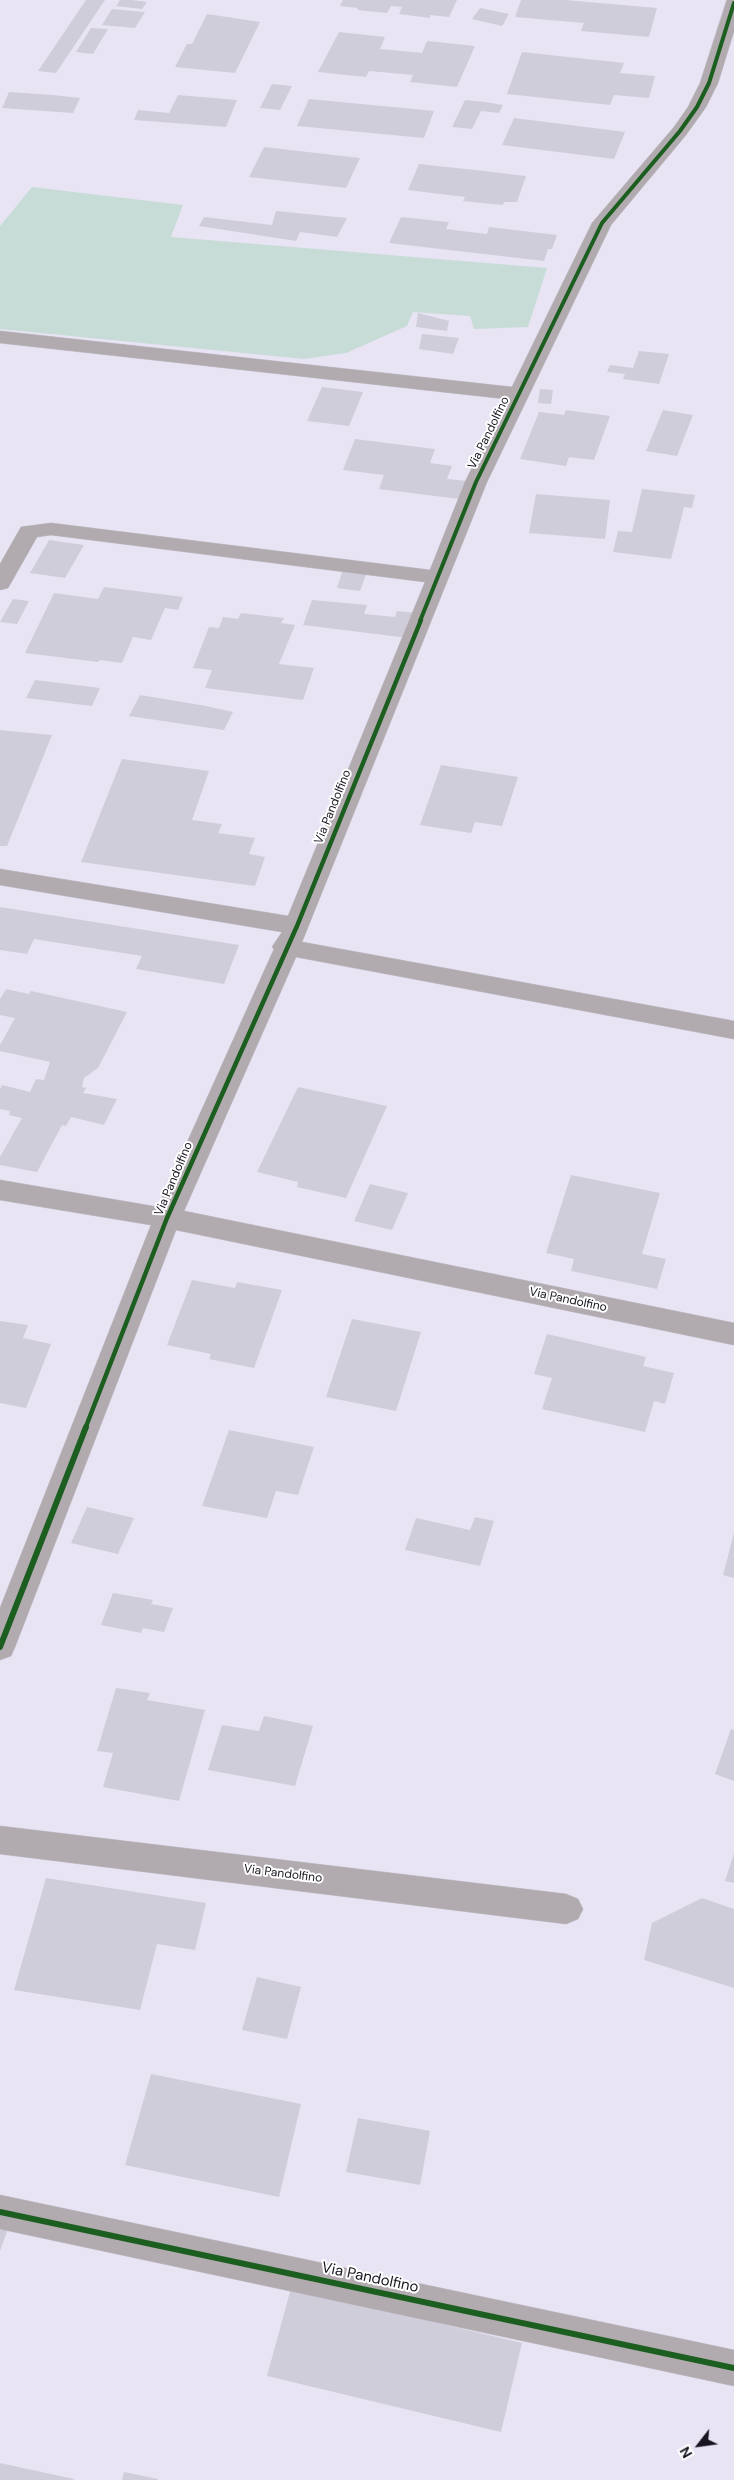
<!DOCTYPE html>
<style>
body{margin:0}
#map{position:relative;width:734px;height:2480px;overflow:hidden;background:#e8e4f4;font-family:"DM Sans",sans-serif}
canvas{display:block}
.north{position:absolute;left:674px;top:2420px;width:50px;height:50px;-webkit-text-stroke:4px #fff;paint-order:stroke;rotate:240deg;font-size:14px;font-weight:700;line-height:20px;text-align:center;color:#181521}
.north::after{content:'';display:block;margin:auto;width:18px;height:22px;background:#181521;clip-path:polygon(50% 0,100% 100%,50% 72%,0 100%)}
</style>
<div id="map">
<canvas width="734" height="2480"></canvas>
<div class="north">N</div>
</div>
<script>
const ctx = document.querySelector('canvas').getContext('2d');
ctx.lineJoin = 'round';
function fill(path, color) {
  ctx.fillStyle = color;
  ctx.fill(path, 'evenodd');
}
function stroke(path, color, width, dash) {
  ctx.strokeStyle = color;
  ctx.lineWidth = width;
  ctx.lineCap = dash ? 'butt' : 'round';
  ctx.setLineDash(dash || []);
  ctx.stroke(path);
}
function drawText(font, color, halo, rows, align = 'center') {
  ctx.font = font + ' "DM Sans",sans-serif';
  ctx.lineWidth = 4;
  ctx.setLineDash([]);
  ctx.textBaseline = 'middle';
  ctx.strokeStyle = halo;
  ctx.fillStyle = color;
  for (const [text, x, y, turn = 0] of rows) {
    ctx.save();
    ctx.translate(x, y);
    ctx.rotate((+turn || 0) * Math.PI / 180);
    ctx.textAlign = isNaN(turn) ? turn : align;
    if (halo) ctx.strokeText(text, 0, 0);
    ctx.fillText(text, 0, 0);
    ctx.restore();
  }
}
const green = new Path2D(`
 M 32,187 L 183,205 L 171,237 L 547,268 L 528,327 L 474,329 L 470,316 L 413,312 L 407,326 L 346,353 L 304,359 L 0,329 L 0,226 Z`);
const building = new Path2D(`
 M 86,0 L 105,0 L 56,73 L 38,71 Z
 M 120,0 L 132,0 L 147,2 L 142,9 L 116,6 Z
 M 343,0 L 457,0 L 449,17 L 430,15 L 430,18 L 399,14 L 402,7 L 391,6 L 387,13 L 357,10 L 358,8 L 340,6 Z
 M 521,0 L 565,0 L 657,8 L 649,37 L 581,31 L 584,23 L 515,17 Z
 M 480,8 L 509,14 L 502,26 L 472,19 Z
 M 112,9 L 145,12 L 135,28 L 102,25 Z
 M 207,14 L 260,22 L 235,73 L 175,67 L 187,44 L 192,44 Z
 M 91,28 L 108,29 L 93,54 L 76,52 Z
 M 339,32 L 385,37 L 380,49 L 422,53 L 427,41 L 475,46 L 457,87 L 410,82 L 413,75 L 369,71 L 366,77 L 318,72 Z
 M 522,52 L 624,63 L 620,73 L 655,76 L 649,98 L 614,95 L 610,105 L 507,94 Z
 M 272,84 L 292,86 L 280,110 L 260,108 Z
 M 9,92 L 53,95 L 80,98 L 73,113 L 2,108 Z
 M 178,95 L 237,100 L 226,127 L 134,120 L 138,110 L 169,113 Z
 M 309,99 L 434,111 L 424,138 L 297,126 Z
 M 465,100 L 485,102 L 503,105 L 499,113 L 481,111 L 472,129 L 452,127 Z
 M 514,118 L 625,132 L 614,159 L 502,145 Z
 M 264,147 L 360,158 L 346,188 L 249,177 Z
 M 419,164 L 475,170 L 526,176 L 517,202 L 504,202 L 503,205 L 463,201 L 465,197 L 408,190 Z
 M 276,211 L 347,218 L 337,237 L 300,232 L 296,241 L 199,226 L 204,217 L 272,225 Z
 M 401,217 L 449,222 L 446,229 L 487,234 L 489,227 L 557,235 L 552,249 L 548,249 L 544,261 L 389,243 Z
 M 418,313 L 449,321 L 447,331 L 416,327 Z
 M 422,334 L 459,338 L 453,354 L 419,349 Z
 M 639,351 L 669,354 L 659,384 L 623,379 L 625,374 L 607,372 L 610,365 L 633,368 Z
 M 322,387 L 363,392 L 349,426 L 307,421 Z
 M 540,389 L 553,390 L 551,404 L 538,403 Z
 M 566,410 L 610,416 L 594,460 L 569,457 L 566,466 L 520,459 L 539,412 L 564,415 Z
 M 663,410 L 693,415 L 677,456 L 646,451 Z
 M 355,439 L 435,449 L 430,463 L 452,466 L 447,479 L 467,481 L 459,499 L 379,489 L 384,475 L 343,470 Z
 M 642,489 L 695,495 L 692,508 L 684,507 L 671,559 L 613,552 L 618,531 L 632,532 Z
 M 536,494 L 610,500 L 605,539 L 529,533 Z
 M 49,540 L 84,545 L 65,578 L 30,573 Z
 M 343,569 L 367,572 L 360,591 L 337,588 Z
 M 104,587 L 183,597 L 178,610 L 165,608 L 151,640 L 133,637 L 122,663 L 100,660 L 98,662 L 25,653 L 54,593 L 98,599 Z
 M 13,599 L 29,601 L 17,624 L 0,622 Z
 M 312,600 L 367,605 L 364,614 L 395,617 L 397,611 L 417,613 L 408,638 L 303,625 Z
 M 241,613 L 284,618 L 281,623 L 295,625 L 279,664 L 314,668 L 303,700 L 205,688 L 212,670 L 193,668 L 209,627 L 219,628 L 223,617 L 238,619 Z
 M 35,680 L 100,688 L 92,706 L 26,698 Z
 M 140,695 L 206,706 L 233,712 L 224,730 L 129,716 Z
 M 0,730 L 52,735 L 7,846 L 0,846 Z
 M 122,759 L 209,771 L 192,820 L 222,824 L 218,833 L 255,838 L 249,854 L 265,857 L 255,886 L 81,862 Z
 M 441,765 L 518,777 L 502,826 L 475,822 L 471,833 L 420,825 Z
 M 0,907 L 239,945 L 224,984 L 136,969 L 142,956 L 34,939 L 27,954 L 0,950 Z
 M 6,989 L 29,994 L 31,991 L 127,1012 L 98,1068 L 84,1078 L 82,1087 L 86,1088 L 83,1093 L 117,1099 L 104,1125 L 71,1117 L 66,1126 L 62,1125 L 37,1172 L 0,1165 L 0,1157 L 22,1118 L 9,1115 L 10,1111 L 0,1109 L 0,1089 L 2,1085 L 30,1092 L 36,1079 L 44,1080 L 50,1062 L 0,1051 L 0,1045 L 15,1018 L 0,1015 L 0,999 Z
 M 298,1087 L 387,1106 L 346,1198 L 297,1187 L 298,1182 L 257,1172 Z
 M 571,1175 L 660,1193 L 642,1254 L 666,1259 L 657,1289 L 571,1271 L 574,1259 L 546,1253 Z
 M 370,1184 L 408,1193 L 392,1230 L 354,1221 Z
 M 192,1280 L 235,1288 L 237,1282 L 282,1290 L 254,1368 L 209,1359 L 211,1354 L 167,1345 Z
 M 352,1319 L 421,1332 L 396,1411 L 326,1397 Z
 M 0,1321 L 28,1325 L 23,1338 L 51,1344 L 26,1408 L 0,1403 Z
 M 547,1334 L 646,1357 L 643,1366 L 674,1373 L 665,1404 L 654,1401 L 645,1432 L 542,1409 L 552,1378 L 534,1374 Z
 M 229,1430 L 314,1447 L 298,1495 L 276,1491 L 267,1518 L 202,1506 Z
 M 87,1507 L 134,1518 L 118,1554 L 71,1543 Z
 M 475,1517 L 494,1521 L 480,1566 L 405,1550 L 416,1518 L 470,1530 Z
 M 734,1533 L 734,1578 L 723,1575 Z
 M 113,1593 L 153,1600 L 151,1604 L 173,1608 L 164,1632 L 143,1628 L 141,1633 L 101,1625 Z
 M 116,1688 L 150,1693 L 147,1700 L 205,1710 L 179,1801 L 103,1787 L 113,1753 L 97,1751 Z
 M 264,1716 L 313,1726 L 295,1786 L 208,1770 L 222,1725 L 259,1731 Z
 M 731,1729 L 734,1730 L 734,1781 L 715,1774 Z
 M 734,1853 L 734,1883 L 725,1881 Z
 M 46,1878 L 206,1903 L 195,1950 L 157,1944 L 140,2010 L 14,1990 Z
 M 702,1898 L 734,1909 L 734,1988 L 644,1960 L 652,1923 Z
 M 257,1977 L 301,1987 L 287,2039 L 242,2030 Z
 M 151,2074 L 301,2104 L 279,2197 L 125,2165 Z
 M 358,2118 L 430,2131 L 420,2185 L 346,2172 Z
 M 0,2224 L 9,2226 L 0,2251 Z
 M 291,2288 L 522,2343 L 501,2432 L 267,2376 Z
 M 0,2463 L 74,2479 L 74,2480 L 0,2480 Z
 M 124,2472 L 158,2479 L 158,2480 L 122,2480 Z`);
const minor = new Path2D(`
 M 727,0 L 734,0 L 734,31 L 718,83 L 706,107 L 686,135 L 611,225 L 487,482 L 302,942 L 734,1021 L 734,1039 L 296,957 L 184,1211 L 734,1323 L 734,1345 L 176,1230 L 15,1647 L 11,1656 L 0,1660 L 0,1608 L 151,1225 L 0,1200 L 0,1180 L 158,1207 L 274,949 L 272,947 L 282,932 L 0,885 L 0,869 L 288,916 L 425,582 L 51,535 L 37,537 L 8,588 L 0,590 L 0,564 L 21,527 L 51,523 L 430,570 L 465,482 L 506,399 L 0,343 L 0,331 L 512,387 L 592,223 L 674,127 L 688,107 L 700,83 Z
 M 0,1826 L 566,1894 L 578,1899 L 583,1909 L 578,1919 L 566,1924 L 0,1854 Z
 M 0,2195 L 734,2350 L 734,2386 L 0,2229 Z`);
const cyclewayFar2 = new Path2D(`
 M 420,621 L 476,482 L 602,223 L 680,131 L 697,107 L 709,83 L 734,3`);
const cyclewayFar1 = new Path2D(`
 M 85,1429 L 167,1218 L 297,926 L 421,620`);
const cycleway = new Path2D(`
 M 0,1647 L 86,1427
 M 0,2212 L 734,2368`);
const streetNames = [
 ["Via Pandolfino",489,433,-64],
 ["Via Pandolfino",333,807,-68],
 ["Via Pandolfino",174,1179,-67],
 ["Via Pandolfino",568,1300,12],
 ["Via Pandolfino",283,1874,7]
];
const nearStreetnames = [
 ["Via Pandolfino",370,2278,12]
];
fill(green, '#c8dcd7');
fill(building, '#d0cdda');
stroke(minor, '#c3c0cc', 1);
fill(minor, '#b1aaae');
stroke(cyclewayFar2, '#1b5e20', 4);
stroke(cyclewayFar1, '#1b5e20', 4.5);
stroke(cycleway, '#1b5e20', 6);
drawText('12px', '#181521', '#fff', streetNames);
drawText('15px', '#181521', '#fff', nearStreetnames);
</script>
